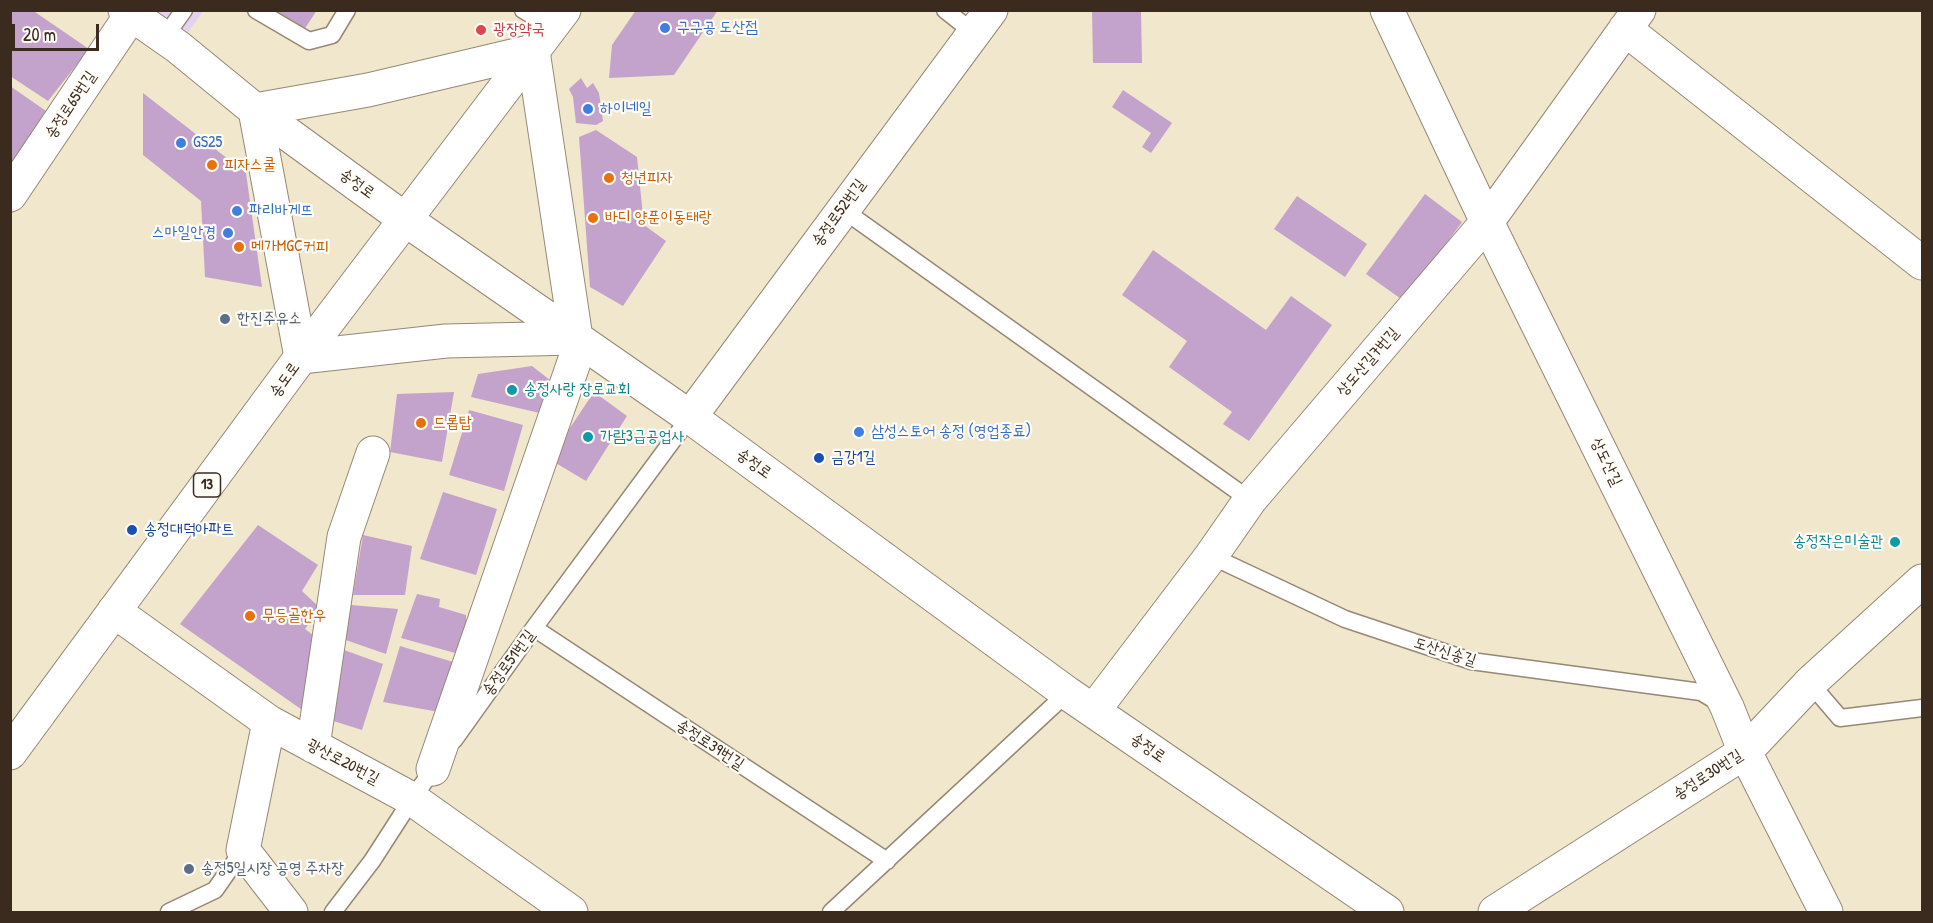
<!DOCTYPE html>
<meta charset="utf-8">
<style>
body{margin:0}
#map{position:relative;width:1933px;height:923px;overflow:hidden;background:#f0e7cc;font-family:"Patrick Hand",sans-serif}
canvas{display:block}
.frame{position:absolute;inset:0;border:12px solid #3b2a1e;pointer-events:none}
.scale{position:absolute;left:12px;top:24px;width:87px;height:27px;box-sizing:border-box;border:3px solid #3b2a1e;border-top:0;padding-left:8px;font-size:18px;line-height:21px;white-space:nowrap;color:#3b2a1e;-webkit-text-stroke:4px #fdfcf7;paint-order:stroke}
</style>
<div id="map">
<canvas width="1933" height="923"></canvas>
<div class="frame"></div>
<div class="scale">20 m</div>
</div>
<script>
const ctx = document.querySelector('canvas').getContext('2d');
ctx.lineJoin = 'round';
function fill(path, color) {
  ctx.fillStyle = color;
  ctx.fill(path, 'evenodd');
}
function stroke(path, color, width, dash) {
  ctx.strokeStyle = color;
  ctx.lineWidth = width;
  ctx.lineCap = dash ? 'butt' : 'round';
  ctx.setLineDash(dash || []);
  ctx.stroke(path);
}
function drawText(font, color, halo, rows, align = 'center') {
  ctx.font = font + ' "Patrick Hand","Poor Story",sans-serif';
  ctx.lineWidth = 4.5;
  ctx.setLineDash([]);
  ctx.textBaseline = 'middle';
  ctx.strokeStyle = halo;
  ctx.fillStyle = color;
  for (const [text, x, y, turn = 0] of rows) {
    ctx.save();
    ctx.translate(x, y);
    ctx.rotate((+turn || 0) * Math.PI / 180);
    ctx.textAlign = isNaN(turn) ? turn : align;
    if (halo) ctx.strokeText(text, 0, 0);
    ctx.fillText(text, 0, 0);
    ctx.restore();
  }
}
const built = new Path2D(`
 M 125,11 L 203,11 L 178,47 Z`);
const building = new Path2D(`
 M 10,10 L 32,10 L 89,49 L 48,101 L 10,76 Z
 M 275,10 L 317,10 L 304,30 Z
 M 636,10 L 718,10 L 674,75 L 609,78 L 612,45 Z
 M 1092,10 L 1141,10 L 1142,63 L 1093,63 Z
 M 581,78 L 587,88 L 593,83 L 599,93 L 603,121 L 596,125 L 576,123 L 573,97 L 569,89 Z
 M 10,86 L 49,113 L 10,169 Z
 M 1123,90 L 1172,123 L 1151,153 L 1142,147 L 1151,133 L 1112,107 Z
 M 143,93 L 246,173 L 262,287 L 205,277 L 201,201 L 143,155 Z
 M 596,130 L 637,157 L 644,225 L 666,241 L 623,306 L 590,287 L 579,137 Z
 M 1425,194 L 1462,222 L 1404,301 L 1366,274 Z
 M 1297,196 L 1367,244 L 1345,277 L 1274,229 Z
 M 1153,250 L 1266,330 L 1291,296 L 1332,325 L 1249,441 L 1223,424 L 1232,412 L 1169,367 L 1187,341 L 1122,295 Z
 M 532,366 L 555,384 L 544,414 L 471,397 L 478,374 Z
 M 454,392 L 442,462 L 390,452 L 397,394 Z
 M 594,392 L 627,416 L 586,481 L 549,459 Z
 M 469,410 L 523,425 L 504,491 L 449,475 Z
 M 443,492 L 497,509 L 476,575 L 420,559 Z
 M 258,525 L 318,565 L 302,591 L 320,608 L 305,629 L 322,642 L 305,712 L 180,624 Z
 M 363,535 L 412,546 L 405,595 L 353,595 Z
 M 417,594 L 440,599 L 439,607 L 466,615 L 466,656 L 401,638 Z
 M 351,605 L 398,609 L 386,654 L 340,638 Z
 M 400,646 L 460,664 L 445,713 L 383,702 Z
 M 344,650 L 383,664 L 362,730 L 327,719 Z`);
const lane = new Path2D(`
 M 256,10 L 309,41 L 332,35 L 347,10
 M 523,10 L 551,27
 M 945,10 L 974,33
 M 164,38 L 184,10
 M 842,209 L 1250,500
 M 1211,556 L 1345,619 L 1471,661 L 1701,692 L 1721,704
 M 534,628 L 887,861
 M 1810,683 L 1840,718 L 1922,708
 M 454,740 L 534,628 L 690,417
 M 169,912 L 215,890 L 243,850
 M 333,912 L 372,861 L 412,799 L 437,764
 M 831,912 L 1067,693`);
const street = new Path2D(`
 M 1387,10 L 1487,222 L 1727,707 L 1745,752 L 1826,912
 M 1625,29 L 1922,263
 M 10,195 L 131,15
 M 690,417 L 991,10
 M 114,611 L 269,722 L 412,799 L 571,912
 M 1094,710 L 1211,556 L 1250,500 L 1487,222 L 1639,10
 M 269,722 L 243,850 L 291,912
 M 313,746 L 344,537 L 373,453
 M 433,769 L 581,342
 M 1495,912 L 1745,752 L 1810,683 L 1922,581`);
const secondary = new Path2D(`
 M 125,10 L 178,47 L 255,110 L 406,220 L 690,417 L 1067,693 L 1387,912
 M 533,51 L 576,338 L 446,341 L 301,357 L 255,110 L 368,90 Z`);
const primary = new Path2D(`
 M 10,753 L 301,357 L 564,10`);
const markers = [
 [665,28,6,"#3f7fe0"],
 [481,30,6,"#e0444e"],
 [588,109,6,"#3f7fe0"],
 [181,143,6,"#3f7fe0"],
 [212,165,6,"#e8710a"],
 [609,178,6,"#e8710a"],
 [237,211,6,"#3f7fe0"],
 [593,218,6,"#e8710a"],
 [228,233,6,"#3f7fe0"],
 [239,247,6,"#e8710a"],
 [225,319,6,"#5c6f8a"],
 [512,390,6,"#0f9aa8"],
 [421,423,6,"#e8710a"],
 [859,432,6,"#3f7fe0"],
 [588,437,6,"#0f9aa8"],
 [819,458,6,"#1a4fb4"],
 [132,530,6,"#1a4fb4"],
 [1895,542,6,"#0f9aa8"],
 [250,616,6,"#e8710a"],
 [189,869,6,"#5c6f8a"]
];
const shields = [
 [207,485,27]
];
const shieldNames = [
 ["13",207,485]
];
const shopNames = [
 ["구구공 도산점",677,28],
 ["하이네일",600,109],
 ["GS25",193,143],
 ["파리바게뜨",249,211],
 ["스마일안경",216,233,"right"],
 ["삼성스토어 송정 (영업종료)",871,432]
];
const healthNames = [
 ["광장약국",493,30]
];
const streetNames = [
 ["송정로65번길",71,105,-56],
 ["송정로",357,184,36],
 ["송정로52번길",839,213,-54],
 ["상도산길7번길",1368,362,-49],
 ["송도로",285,380,-54],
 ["상도산길",1606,462,64],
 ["송정로",754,464,36],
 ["도산신송길",1445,652,17],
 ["송정로51번길",509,663,-54],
 ["송정로39번길",710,745,33],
 ["송정로",1148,748,35],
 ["광산로20번길",343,762,28],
 ["송정로30번길",1708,775,-33]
];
const foodNames = [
 ["피자스쿨",224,165],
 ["청년피자",621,178],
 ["바디 양푼이동태랑",605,218],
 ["메가MGC커피",251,247],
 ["드롭탑",433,423],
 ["무등골한우",262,616]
];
const serviceNames = [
 ["한진주유소",237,319],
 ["송정5일시장 공영 주차장",201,869]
];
const cultureNames = [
 ["송정사랑 장로교회",524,390],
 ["가람3급공업사",600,437],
 ["송정작은미술관",1883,542,"right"]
];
const transitNames = [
 ["금강1길",831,458],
 ["송정대덕아파트",144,530]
];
fill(built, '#e6d2f0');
fill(building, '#c3a3cb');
stroke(lane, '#968875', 19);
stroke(street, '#968875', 35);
stroke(secondary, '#968875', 35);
stroke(primary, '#968875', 35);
stroke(lane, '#fff', 16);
stroke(street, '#fff', 33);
stroke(secondary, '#fff', 33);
stroke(primary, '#fff', 33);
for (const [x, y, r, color] of markers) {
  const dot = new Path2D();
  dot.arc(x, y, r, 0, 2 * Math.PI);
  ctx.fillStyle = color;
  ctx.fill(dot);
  stroke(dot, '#fdfcf7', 2);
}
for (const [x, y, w] of shields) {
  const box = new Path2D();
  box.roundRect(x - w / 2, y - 12, w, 24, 4.5);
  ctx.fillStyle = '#fdfcf7';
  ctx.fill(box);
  stroke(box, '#3b2a1e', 1.5);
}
drawText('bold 15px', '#3b2a1e', null, shieldNames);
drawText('16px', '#366cbe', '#fdfcf7', shopNames, 'left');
drawText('16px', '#be3a42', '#fdfcf7', healthNames, 'left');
drawText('16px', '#3b2a1e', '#fdfcf7', streetNames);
drawText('16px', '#c56008', '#fdfcf7', foodNames, 'left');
drawText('16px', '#4e5e75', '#fdfcf7', serviceNames, 'left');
drawText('16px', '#0d838f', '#fdfcf7', cultureNames, 'left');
drawText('16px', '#164399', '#fdfcf7', transitNames, 'left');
</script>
